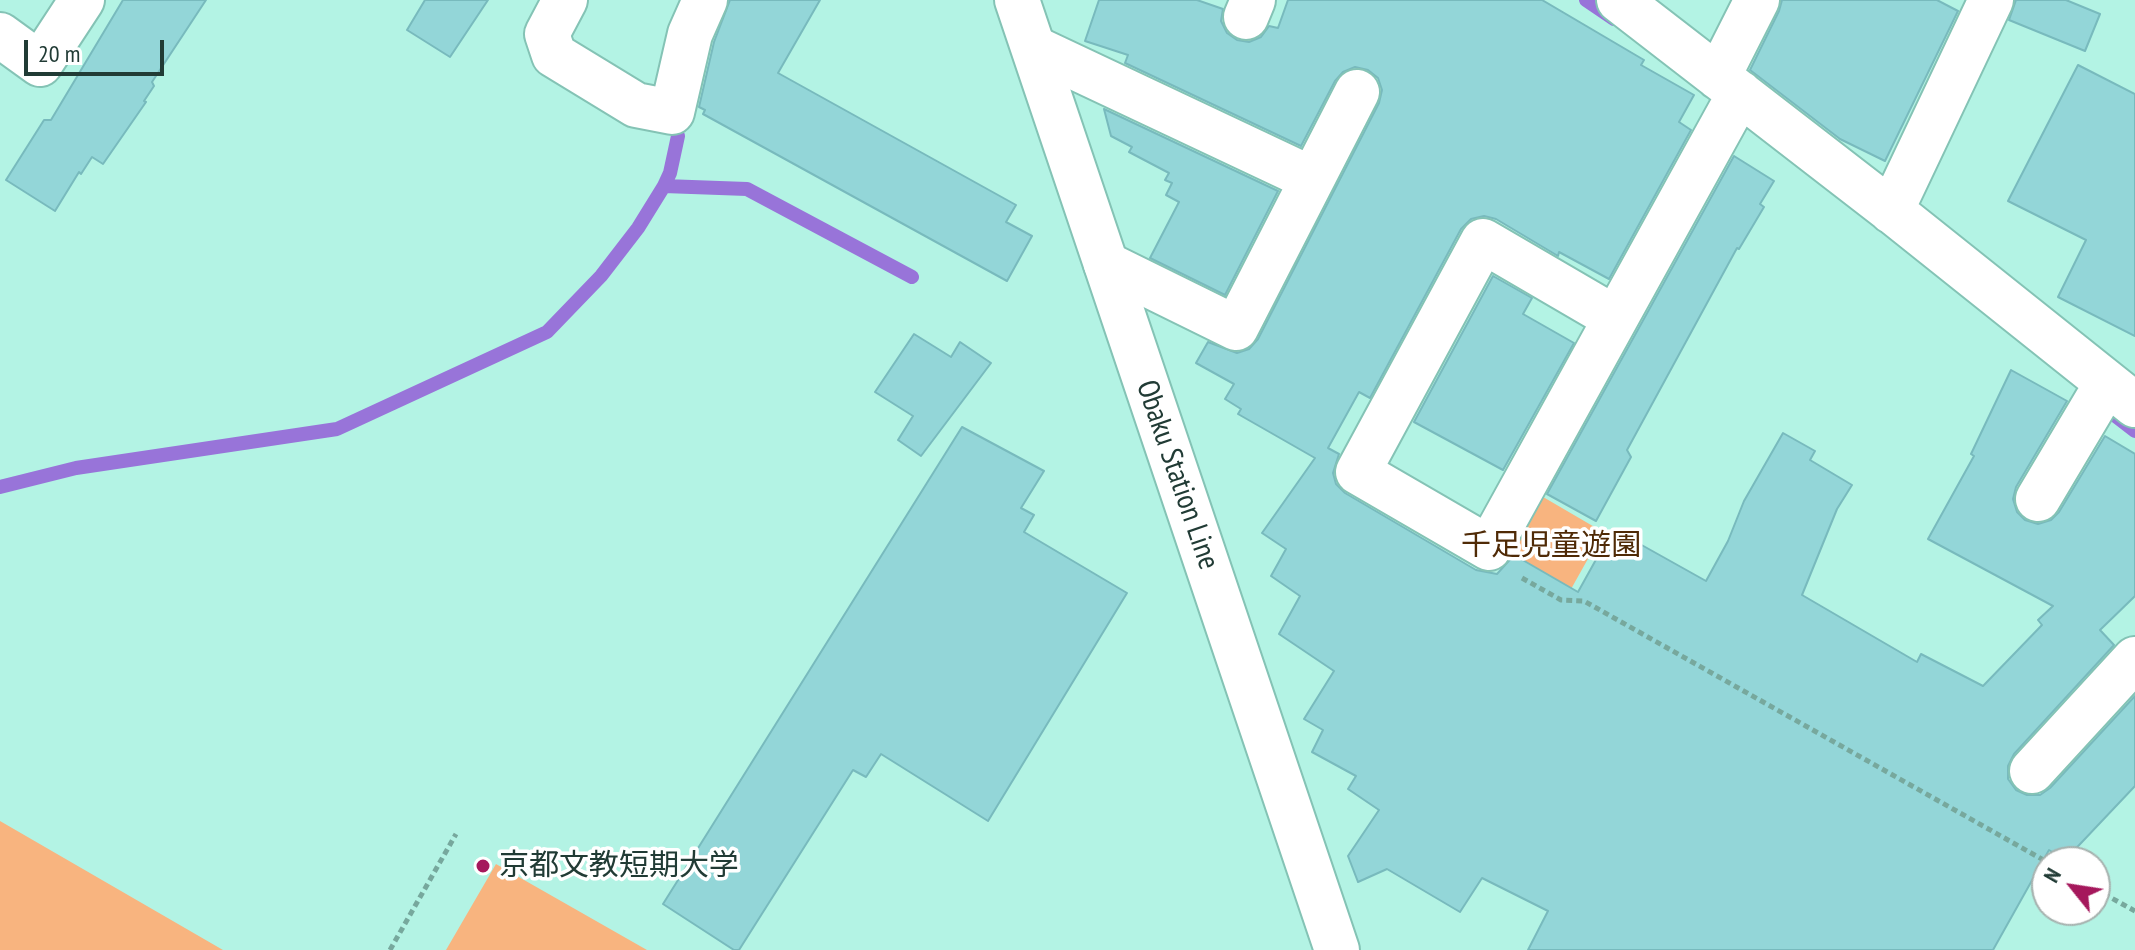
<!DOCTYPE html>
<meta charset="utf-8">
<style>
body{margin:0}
#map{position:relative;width:2135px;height:950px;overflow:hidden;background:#b3f3e4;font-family:"PT Sans Narrow",sans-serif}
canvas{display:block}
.north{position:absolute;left:2031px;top:846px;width:80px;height:80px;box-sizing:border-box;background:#fff;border:2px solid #a6b1ae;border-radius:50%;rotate:300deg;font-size:22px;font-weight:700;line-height:32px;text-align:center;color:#213b35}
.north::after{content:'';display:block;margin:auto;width:28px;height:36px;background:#a5185c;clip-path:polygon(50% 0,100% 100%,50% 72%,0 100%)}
.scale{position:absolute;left:24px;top:40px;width:140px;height:36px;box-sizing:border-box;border:4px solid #213b35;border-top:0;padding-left:10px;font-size:24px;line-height:28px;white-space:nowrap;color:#213b35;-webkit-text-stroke:6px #fff;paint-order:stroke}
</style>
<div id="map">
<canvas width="2135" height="950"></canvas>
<div class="north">N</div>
<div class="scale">20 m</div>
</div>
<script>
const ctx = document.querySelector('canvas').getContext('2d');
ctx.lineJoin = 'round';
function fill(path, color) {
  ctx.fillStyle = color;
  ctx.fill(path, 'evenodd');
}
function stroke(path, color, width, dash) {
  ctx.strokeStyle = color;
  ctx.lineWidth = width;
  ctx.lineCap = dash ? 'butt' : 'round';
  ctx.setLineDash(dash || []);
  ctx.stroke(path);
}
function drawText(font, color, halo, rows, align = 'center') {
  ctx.font = font + ' "PT Sans Narrow","Noto Sans JP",sans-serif';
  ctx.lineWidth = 7;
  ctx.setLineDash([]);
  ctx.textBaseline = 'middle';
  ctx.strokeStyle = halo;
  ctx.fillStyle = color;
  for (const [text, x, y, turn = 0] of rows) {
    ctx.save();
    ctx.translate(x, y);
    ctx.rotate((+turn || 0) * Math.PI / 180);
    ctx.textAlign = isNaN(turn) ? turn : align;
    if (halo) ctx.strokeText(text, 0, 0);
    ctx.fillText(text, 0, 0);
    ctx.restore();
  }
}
const green = new Path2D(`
 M 1538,494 L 1603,532 L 1566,598 L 1499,561 Z
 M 0,821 L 223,950 L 0,950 Z
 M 496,864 L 647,950 L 446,950 Z`);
const stream = new Path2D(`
 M 1586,0 L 1614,19
 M 664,186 L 670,173 L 678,136
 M 2113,414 L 2135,431
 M 0,487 L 76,468 L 337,429 L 547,332 L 601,276 L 638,228 L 664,186 L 747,189 L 912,277`);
const building = new Path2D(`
 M 123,0 L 206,0 L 152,82 L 154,86 L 144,101 L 146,102 L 103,164 L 92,157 L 81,174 L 79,172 L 55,211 L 6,180 L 44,120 L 51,120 Z
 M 425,0 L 488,0 L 450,57 L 407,30 Z
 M 730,0 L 820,0 L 778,73 L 1016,205 L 1006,222 L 1032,236 L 1007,281 L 703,114 L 705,110 L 699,107 L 714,42 Z
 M 1099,0 L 1197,0 L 1223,9 L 1221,21 L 1227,33 L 1237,40 L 1249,42 L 1261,37 L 1269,26 L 1278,28 L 1288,0 L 1542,0 L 1644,60 L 1641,65 L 1694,95 L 1679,122 L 1691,130 L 1609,279 L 1559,252 L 1558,256 L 1496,219 L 1484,216 L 1471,219 L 1461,229 L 1370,398 L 1359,392 L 1328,448 L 1339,454 L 1333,473 L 1336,484 L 1345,493 L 1476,570 L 1497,574 L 1514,555 L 1578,592 L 1613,529 L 1706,581 L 1728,541 L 1744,501 L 1783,433 L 1815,451 L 1810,460 L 1852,485 L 1837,509 L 1802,595 L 1917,662 L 1921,654 L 1983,686 L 2042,625 L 2038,620 L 2053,606 L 1928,539 L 1974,456 L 1971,454 L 2011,370 L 2067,401 L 2016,487 L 2013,499 L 2017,512 L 2025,520 L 2038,524 L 2051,520 L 2059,512 L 2105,436 L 2135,454 L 2135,596 L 2100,630 L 2114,645 L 2014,754 L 2008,766 L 2008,779 L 2016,790 L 2027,795 L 2040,795 L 2050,788 L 2135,696 L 2135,786 L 2065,860 L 2049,850 L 1993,950 L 1528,950 L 1548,911 L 1482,878 L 1460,912 L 1387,869 L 1358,882 L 1348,856 L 1379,810 L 1348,789 L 1356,776 L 1312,752 L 1323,730 L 1304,719 L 1334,671 L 1279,634 L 1300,596 L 1271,576 L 1286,549 L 1262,533 L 1315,458 L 1238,414 L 1241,409 L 1225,399 L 1234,384 L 1196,363 L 1208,342 L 1237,353 L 1249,349 L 1258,339 L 1379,103 L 1382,90 L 1378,78 L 1368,70 L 1355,67 L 1343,72 L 1335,81 L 1301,146 L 1125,63 L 1128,55 L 1085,41 Z
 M 1782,0 L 1937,0 L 1958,11 L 1885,161 L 1840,139 L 1750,70 L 1779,11 Z
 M 2016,0 L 2066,0 L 2100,14 L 2085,51 L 2009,20 Z
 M 2078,65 L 2135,94 L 2135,336 L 2058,297 L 2086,240 L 2008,201 Z
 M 1104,109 L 1278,191 L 1225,295 L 1150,258 L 1179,202 L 1166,195 L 1172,183 L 1165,180 L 1169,173 L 1129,152 L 1132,147 L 1111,136 Z
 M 1734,156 L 1774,181 L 1760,204 L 1764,207 L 1739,249 L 1737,248 L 1627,450 L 1631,457 L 1596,521 L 1547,494 Z
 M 1493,276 L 1532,298 L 1523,314 L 1574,343 L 1503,470 L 1414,422 Z
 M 914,334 L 951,357 L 960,342 L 991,363 L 921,456 L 898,440 L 913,416 L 875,392 Z
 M 962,427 L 1044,471 L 1021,508 L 1034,515 L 1024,532 L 1127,593 L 988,821 L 881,754 L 866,777 L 853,770 L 739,950 L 734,950 L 663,904 Z`);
const path = new Path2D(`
 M 1522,578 L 1561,600 L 1584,601 L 2047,862
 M 2095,889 L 2135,911
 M 390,950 L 456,834`);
const street = new Path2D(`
 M 565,0 L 547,34 L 554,55 L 636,105 L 672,112 L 690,34 L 705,0
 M 1619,0 L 1897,215 L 2135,405
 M 1246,17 L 1253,0
 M 0,35 L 40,64 L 82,0
 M 1034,48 L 1312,179
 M 1718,77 L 1757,0
 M 1891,211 L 1991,0
 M 1106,264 L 1236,328 L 1357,92
 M 1615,318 L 1483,241 L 1358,472 L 1489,548 L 1740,93
 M 2038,499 L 2107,383
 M 2032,771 L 2135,659`);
const secondary = new Path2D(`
 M 1017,0 L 1337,950`);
const markers = [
 [483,866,8,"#a5185c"]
];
const streetNames = [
 ["Obaku Station Line",1177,475,71]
];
const parkNames = [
 ["千足児童遊園",1551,546]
];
const poiNames = [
 ["京都文教短期大学",499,866]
];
fill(green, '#f8b47f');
stroke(stream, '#9874d9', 14);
fill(building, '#93d6d8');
stroke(building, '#78babd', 2);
stroke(street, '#84c3b5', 48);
stroke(secondary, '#84c3b5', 48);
stroke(path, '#77a89d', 5, [6, 4]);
stroke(street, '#fff', 44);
stroke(secondary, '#fff', 44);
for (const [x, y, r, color] of markers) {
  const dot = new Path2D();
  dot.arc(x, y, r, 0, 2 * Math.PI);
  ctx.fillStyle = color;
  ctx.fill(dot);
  stroke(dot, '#fff', 3);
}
drawText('30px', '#213b35', '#fff', streetNames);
drawText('30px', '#4f2a06', '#fff', parkNames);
drawText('30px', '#213b35', '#fff', poiNames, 'left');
</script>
